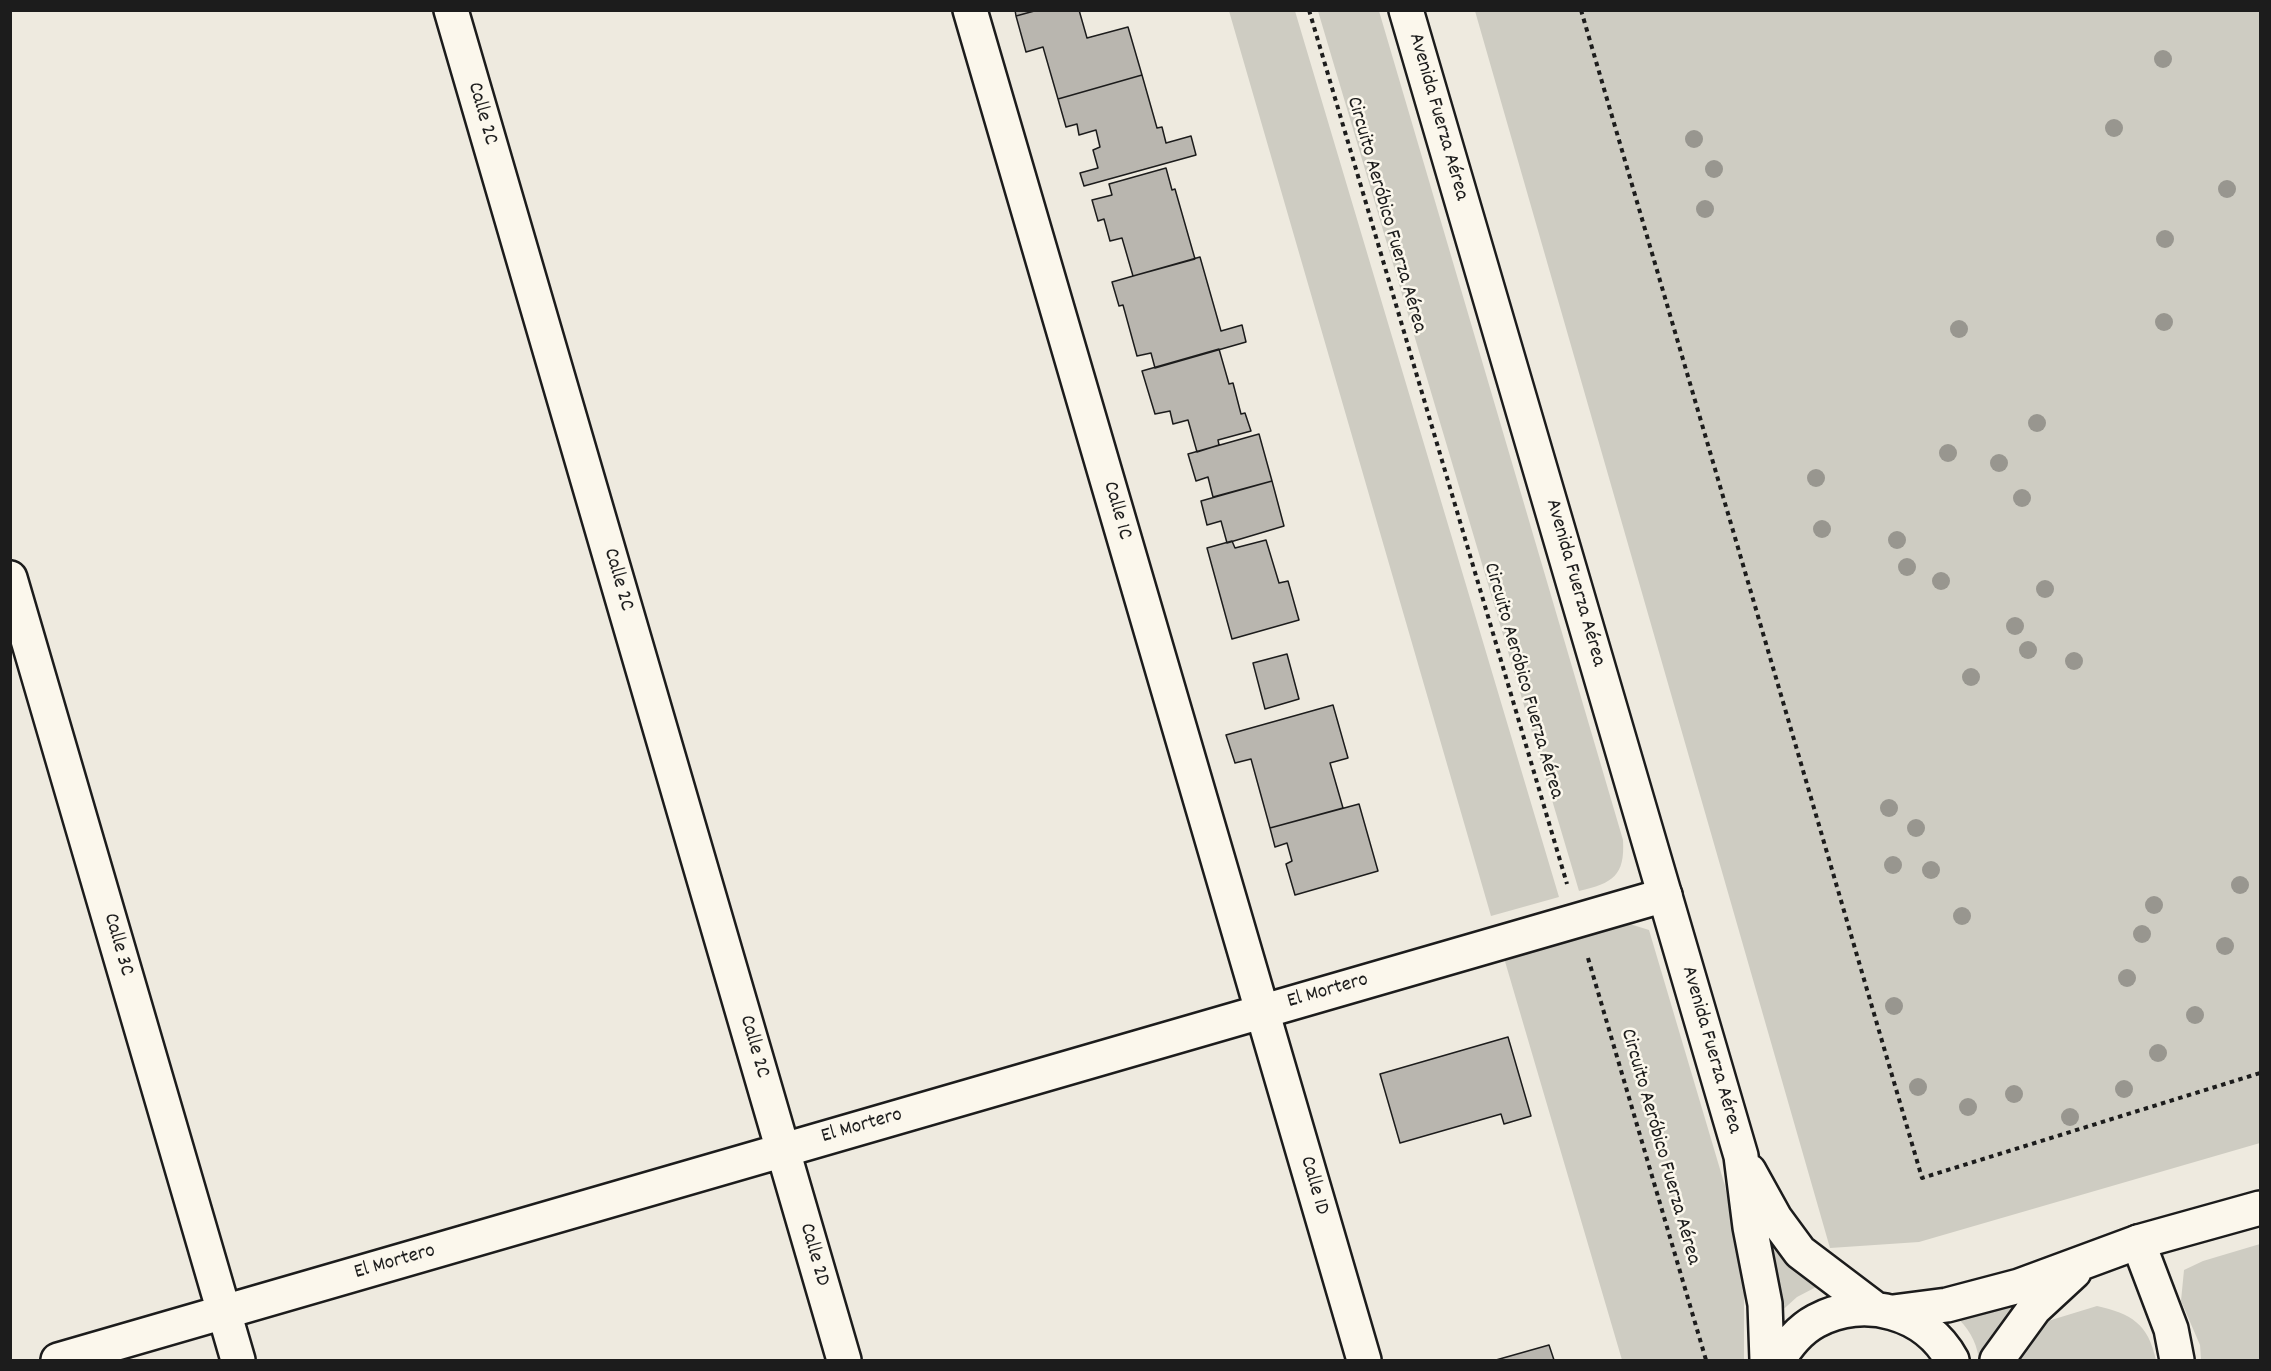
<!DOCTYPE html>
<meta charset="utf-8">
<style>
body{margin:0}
#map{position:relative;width:2271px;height:1371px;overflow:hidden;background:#eeeadf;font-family:Dekko,sans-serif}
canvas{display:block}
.frame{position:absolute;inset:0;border:12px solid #1c1c1c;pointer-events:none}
</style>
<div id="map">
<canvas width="2271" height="1371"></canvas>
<div class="frame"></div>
</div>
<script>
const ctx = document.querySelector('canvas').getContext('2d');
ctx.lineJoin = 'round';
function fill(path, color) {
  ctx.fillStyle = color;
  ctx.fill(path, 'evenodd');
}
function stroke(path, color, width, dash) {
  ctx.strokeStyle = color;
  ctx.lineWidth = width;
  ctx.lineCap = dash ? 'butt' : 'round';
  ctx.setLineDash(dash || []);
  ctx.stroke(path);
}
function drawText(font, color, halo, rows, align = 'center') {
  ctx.font = font + ' Dekko,sans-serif';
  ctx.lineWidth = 5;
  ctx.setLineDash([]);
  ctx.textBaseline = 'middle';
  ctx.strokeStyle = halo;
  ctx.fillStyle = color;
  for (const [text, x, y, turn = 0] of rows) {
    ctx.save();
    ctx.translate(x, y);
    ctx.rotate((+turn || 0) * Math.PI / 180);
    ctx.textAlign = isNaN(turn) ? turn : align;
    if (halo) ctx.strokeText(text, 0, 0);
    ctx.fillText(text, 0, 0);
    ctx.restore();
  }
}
const green = new Path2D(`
 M 1229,11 L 1295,11 L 1559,897 L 1491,916 Z
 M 1318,11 L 1379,11 L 1623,840 C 1625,876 1613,883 1579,891 Z
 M 1475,11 L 2260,11 L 2260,1143 L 1919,1242 L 1830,1248 Z
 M 1617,920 L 1649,930 L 1725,1186 L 1744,1286 L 1744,1360 L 1622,1360 L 1504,958 Z
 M 1767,1231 L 1820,1285 L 1797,1297 L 1777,1315 Z
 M 2260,1244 L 2260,1360 L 2201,1360 L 2200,1345 L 2181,1301 L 2184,1270 L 2203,1261 Z
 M 2028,1296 L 1979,1359 C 1976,1340 1968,1327 1954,1315 Z
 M 2097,1306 C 2131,1314 2148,1323 2156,1360 L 2015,1360 L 2023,1348 L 2048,1321 Z`);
const building = new Path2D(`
 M 1015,10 L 1038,10 L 1016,16 Z
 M 1038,10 L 1079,10 L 1087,38 L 1128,27 L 1142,75 L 1058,99 L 1043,47 L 1026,52 L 1016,16 Z
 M 1142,75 L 1157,128 L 1162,127 L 1166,143 L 1191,136 L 1196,155 L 1084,186 L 1080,173 L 1098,168 L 1093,150 L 1100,147 L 1096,130 L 1079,135 L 1077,124 L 1066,127 L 1058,99 Z
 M 1166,168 L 1172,190 L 1175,189 L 1195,259 L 1133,276 L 1122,238 L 1110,241 L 1104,219 L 1098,221 L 1092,200 L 1112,195 L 1109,184 Z
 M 1200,257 L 1221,331 L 1242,325 L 1246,342 L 1155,368 L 1151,353 L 1137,356 L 1123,305 L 1119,306 L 1112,282 Z
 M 1219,349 L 1229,384 L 1233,383 L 1241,414 L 1245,413 L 1251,431 L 1218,440 L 1219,445 L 1197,452 L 1188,420 L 1173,424 L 1170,411 L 1155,414 L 1142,371 Z
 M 1259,434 L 1272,481 L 1213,497 L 1208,477 L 1196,481 L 1188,454 Z
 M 1272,481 L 1284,526 L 1227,543 L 1221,521 L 1207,525 L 1201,501 Z
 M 1266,540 L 1279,583 L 1288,581 L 1299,620 L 1232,639 L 1207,548 L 1232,541 L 1235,548 Z
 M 1287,654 L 1299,699 L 1265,709 L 1253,663 Z
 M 1333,705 L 1348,758 L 1330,763 L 1343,808 L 1270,828 L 1251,759 L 1235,763 L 1226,735 Z
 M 1359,804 L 1378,871 L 1295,895 L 1286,864 L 1292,861 L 1287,843 L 1275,847 L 1270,828 Z
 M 1508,1037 L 1531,1116 L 1504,1124 L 1501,1114 L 1400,1143 L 1380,1074 Z
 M 1549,1345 L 1554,1360 L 1496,1360 Z`);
const path = new Path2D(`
 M 1309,10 L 1567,884
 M 1581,10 L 1922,1178 L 2260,1073
 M 1588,958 L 1706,1360`);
const minor = new Path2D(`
 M 451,10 L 844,1360
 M 970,10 L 1364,1360
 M 10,578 L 238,1360
 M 2138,1242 L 2171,1329 L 2177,1360
 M 58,1360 L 1665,895`);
const major = new Path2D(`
 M 1406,10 L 1741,1156 L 1750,1227 L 1765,1304 L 1767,1360
 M 1749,1171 L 1775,1218 L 1800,1252 L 1874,1308
 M 1893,1312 L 1947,1305 L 2019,1286 L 2138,1242 L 2260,1208
 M 1778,1360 C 1788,1345 1799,1330 1816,1321 C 1864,1295 1926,1312 1952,1360
 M 1997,1360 L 2034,1309 L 2074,1272`);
const trees = [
 [2163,59],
 [2114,128],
 [1694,139],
 [1714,169],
 [2227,189],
 [1705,209],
 [2165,239],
 [2164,322],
 [1959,329],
 [2037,423],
 [1948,453],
 [1999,463],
 [1816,478],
 [2022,498],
 [1822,529],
 [1897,540],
 [1907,567],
 [1941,581],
 [2045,589],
 [2015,626],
 [2028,650],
 [2074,661],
 [1971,677],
 [1889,808],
 [1916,828],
 [1893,865],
 [1931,870],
 [2240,885],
 [2154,905],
 [1962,916],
 [2142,934],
 [2225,946],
 [2127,978],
 [1894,1006],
 [2195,1015],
 [2158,1053],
 [1918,1087],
 [2124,1089],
 [2014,1094],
 [1968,1107],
 [2070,1117]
];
const streetNames = [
 ["Calle 2C",481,114,74],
 ["Avenida Fuerza Aérea",1437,117,74],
 ["Circuito Aeróbico Fuerza Aérea",1385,215,74],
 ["Calle 1C",1116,511,74],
 ["Calle 2C",617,580,74],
 ["Avenida Fuerza Aérea",1574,583,74],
 ["Circuito Aeróbico Fuerza Aérea",1522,681,74],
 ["Calle 3C",117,945,74],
 ["El Mortero",1328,992,-16],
 ["Calle 2C",753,1047,74],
 ["Avenida Fuerza Aérea",1710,1050,74],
 ["El Mortero",862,1127,-16],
 ["Circuito Aeróbico Fuerza Aérea",1659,1147,74],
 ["Calle 1D",1313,1186,74],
 ["Calle 2D",813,1255,74],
 ["El Mortero",395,1263,-16]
];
fill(green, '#ceccc2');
fill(building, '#b9b6af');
stroke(building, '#1c1c1c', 1.5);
stroke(minor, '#1c1c1c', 38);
stroke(major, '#1c1c1c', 38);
stroke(path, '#1c1c1c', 4, [4.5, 4.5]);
stroke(minor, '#fbf7ec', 33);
stroke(major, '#fbf7ec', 33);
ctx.fillStyle = '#98968f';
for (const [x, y] of trees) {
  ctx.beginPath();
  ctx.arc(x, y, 9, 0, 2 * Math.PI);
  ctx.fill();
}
drawText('21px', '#1c1c1c', '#fbf7ec', streetNames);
</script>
